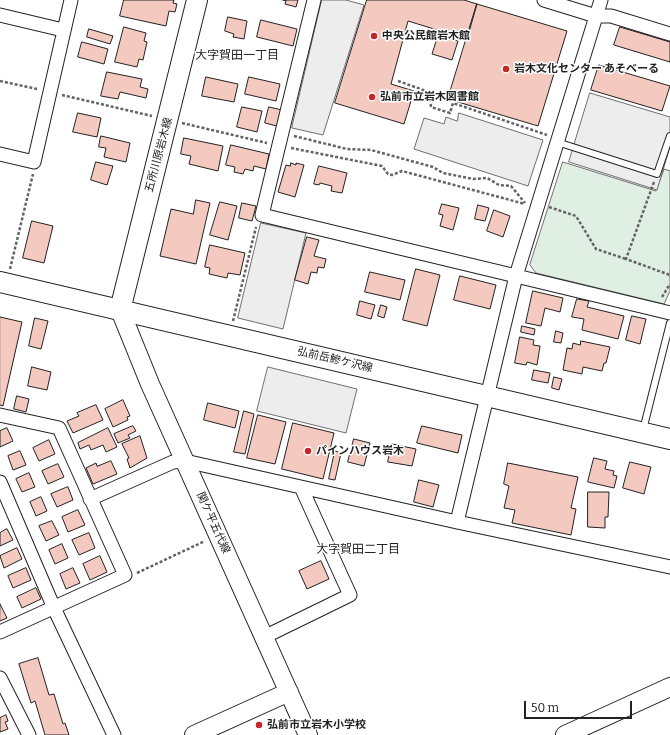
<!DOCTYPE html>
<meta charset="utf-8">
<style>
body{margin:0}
#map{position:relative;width:670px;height:735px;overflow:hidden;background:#fff;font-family:Bitter,serif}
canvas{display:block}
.scale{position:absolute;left:524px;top:701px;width:108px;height:18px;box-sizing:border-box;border:2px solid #222;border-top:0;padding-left:5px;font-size:12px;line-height:14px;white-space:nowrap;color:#222;-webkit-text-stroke:3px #fff;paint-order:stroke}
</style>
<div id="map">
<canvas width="670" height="735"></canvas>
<div class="scale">50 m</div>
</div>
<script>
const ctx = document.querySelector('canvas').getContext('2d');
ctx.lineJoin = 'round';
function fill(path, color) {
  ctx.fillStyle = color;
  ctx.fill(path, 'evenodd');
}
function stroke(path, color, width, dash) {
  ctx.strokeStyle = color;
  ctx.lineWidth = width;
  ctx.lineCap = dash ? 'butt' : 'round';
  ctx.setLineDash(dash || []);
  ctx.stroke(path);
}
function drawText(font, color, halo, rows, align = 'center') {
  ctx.font = font + ' Bitter,"Noto Sans JP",serif';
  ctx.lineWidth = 3;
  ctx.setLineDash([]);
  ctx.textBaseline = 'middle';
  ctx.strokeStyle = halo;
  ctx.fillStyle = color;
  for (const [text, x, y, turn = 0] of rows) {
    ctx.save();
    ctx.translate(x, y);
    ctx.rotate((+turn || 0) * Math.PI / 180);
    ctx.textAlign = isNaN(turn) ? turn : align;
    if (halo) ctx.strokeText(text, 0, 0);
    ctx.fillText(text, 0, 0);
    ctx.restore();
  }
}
const green = new Path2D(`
 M 563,162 L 656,191 L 664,169 L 670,171 L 670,291 L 664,304 L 536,273 L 530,265 Z`);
const parking = new Path2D(`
 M 322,0 L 346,0 L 364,5 L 323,135 L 292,128 Z
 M 590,93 L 670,117 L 670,147 L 657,190 L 569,162 Z
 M 459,113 L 543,140 L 528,186 L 414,149 L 424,118 L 444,124 L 446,117 L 457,121 Z
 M 261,223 L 306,233 L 283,329 L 238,318 Z
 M 268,367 L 357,389 L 346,433 L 257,411 Z`);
const building = new Path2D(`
 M 124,0 L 174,0 L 173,3 L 177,4 L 175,12 L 169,11 L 166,26 L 120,16 Z
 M 283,0 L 298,0 L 296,7 L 285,4 L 286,1 Z
 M 367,0 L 464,0 L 477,4 L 467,39 L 452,34 L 451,39 L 458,41 L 452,60 L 432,54 L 438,35 L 445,37 L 447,33 L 408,21 L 391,84 L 414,91 L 404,124 L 335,103 Z
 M 477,4 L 567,31 L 538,126 L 448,99 Z
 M 228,17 L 247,21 L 244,39 L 233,37 L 234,34 L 225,31 Z
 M 261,20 L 297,29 L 293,46 L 257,37 Z
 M 124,27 L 146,33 L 144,41 L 147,42 L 143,60 L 139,59 L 137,67 L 115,62 Z
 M 620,27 L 670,42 L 670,62 L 614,45 Z
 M 89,29 L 113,36 L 110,44 L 87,37 Z
 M 82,42 L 108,49 L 104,64 L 78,57 Z
 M 599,65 L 670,86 L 662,111 L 591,90 Z
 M 107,72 L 142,79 L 140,87 L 148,89 L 146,98 L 120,92 L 118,99 L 101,96 Z
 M 206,77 L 238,84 L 234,102 L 202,96 Z
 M 249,77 L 280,84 L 276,101 L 245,94 Z
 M 242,107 L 262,111 L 257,132 L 237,127 Z
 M 269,107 L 282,110 L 277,126 L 265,123 Z
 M 78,113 L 101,118 L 97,137 L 73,132 Z
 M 101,136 L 130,143 L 126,162 L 104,157 L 106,148 L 99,147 Z
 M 184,138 L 223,146 L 218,171 L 189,164 L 191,156 L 181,154 Z
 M 231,145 L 269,154 L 266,169 L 254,166 L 253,171 L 245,169 L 243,174 L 234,172 L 235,167 L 226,165 Z
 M 96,162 L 113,166 L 107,185 L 91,180 Z
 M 291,163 L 296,165 L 296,163 L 304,165 L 295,197 L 278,192 L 286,165 L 290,166 Z
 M 319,166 L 347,173 L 342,193 L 331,191 L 332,186 L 320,183 L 319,185 L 314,184 Z
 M 196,200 L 210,203 L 196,264 L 160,256 L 171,209 L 193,214 Z
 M 220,202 L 237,206 L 228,240 L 210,235 Z
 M 242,203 L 256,206 L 252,221 L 239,218 Z
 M 442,204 L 459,208 L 453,230 L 440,226 L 443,215 L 439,214 Z
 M 478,205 L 489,208 L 485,221 L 475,219 Z
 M 494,210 L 510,216 L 503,237 L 487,231 Z
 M 32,221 L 53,226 L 44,263 L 23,258 Z
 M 307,237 L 319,240 L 314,256 L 326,259 L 324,268 L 318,267 L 317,273 L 311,272 L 308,284 L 295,280 Z
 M 210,245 L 245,253 L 240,275 L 228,273 L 227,278 L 209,274 L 210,268 L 205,267 Z
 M 416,269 L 440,275 L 427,326 L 403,320 Z
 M 370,272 L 405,280 L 400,300 L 365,292 Z
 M 460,276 L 496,285 L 490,309 L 454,300 Z
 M 533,291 L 563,298 L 560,312 L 545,308 L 541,326 L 526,323 Z
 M 577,299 L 589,301 L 587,307 L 624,316 L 618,339 L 582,330 L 584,319 L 572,317 Z
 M 360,301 L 375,305 L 371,319 L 357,315 Z
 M 381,305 L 387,307 L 384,318 L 378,316 Z
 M 632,316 L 646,319 L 640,344 L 626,340 Z
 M 0,317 L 22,322 L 3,406 L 0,405 Z
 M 35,318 L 48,321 L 41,349 L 29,346 Z
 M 522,326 L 535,329 L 534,335 L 521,332 Z
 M 556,331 L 563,333 L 561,343 L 554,342 Z
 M 520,337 L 534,340 L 533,345 L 540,346 L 537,365 L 527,362 L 526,365 L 515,363 Z
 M 581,341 L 610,347 L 606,363 L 604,363 L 602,371 L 583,367 L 582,374 L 563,370 L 567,348 L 572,349 L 573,343 L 580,345 Z
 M 32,367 L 51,372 L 47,390 L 28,386 Z
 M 534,370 L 550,373 L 548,383 L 532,380 Z
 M 554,377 L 562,379 L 559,390 L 552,388 Z
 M 17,396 L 29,399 L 26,412 L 14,409 Z
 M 123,400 L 130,416 L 127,417 L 128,420 L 113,427 L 105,409 Z
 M 208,403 L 239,411 L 235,428 L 204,420 Z
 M 96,405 L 103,420 L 73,433 L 67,421 L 79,416 L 77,413 Z
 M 244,411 L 254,414 L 245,454 L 234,452 Z
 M 258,415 L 286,422 L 275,464 L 247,458 Z
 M 293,423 L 334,433 L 323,479 L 282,469 Z
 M 133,426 L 136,431 L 128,435 L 130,438 L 118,443 L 114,434 Z
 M 422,426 L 462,435 L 458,453 L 417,443 Z
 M 7,428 L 13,441 L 0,447 L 0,431 Z
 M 108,428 L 117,447 L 106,452 L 103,445 L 91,450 L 89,445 L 80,449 L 78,443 Z
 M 140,436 L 147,458 L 130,468 L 127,459 L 129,458 L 122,444 Z
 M 354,439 L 370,443 L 364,466 L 348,462 Z
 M 49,440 L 55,454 L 39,461 L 33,448 Z
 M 392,444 L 416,449 L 412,466 L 388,462 Z
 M 20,451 L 26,465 L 13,470 L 8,456 Z
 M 335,451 L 341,453 L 335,480 L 329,479 Z
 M 594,458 L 607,461 L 605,469 L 614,471 L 613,475 L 617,476 L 614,488 L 588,482 Z
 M 111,461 L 117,474 L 93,484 L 86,468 L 96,463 L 97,466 Z
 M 630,462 L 651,467 L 644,494 L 623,488 Z
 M 508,463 L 578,477 L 571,508 L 576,509 L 571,535 L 512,523 L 515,510 L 504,508 L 509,486 L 504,484 Z
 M 58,464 L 64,477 L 48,484 L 42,471 Z
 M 29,473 L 35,487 L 22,492 L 16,479 Z
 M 419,480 L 439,485 L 433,507 L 414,502 Z
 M 68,487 L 73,500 L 57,507 L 51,494 Z
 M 588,492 L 609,492 L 608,517 L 605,517 L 605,528 L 588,527 Z
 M 41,497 L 47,511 L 36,516 L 30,502 Z
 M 78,510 L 85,525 L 68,532 L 62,517 Z
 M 52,521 L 59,535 L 46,541 L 39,526 Z
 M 7,529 L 13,540 L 0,546 L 0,533 Z
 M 89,533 L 95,548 L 79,555 L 72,540 Z
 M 62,544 L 68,558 L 55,564 L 49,550 Z
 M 17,548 L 22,559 L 4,568 L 0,556 Z
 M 100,556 L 107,572 L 90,580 L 83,564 Z
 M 321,561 L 329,579 L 307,589 L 299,571 Z
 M 26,568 L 31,580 L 13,588 L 8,576 Z
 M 73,568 L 80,583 L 66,589 L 60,574 Z
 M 36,588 L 41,599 L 22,608 L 17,597 Z
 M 0,604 L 7,618 L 0,621 Z
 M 38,658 L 49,695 L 54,694 L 63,724 L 65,723 L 69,735 L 45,735 L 35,701 L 31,703 L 19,664 Z
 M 6,715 L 8,721 L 5,722 L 8,729 L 0,732 L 0,718 Z`);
const path = new Path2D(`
 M 0,81 L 37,89
 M 398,81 L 429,92 L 431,107 L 450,113 L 453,103 L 547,135
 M 62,95 L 152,116
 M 182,123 L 267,143
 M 294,136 L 347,149 L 371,150 L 433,167 L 443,173 L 473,179 L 487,178 L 499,185 L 511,186 L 525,203
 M 291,148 L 382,166 L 388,174 L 392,175 L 402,171 L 525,204
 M 654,182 L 626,259 L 670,275
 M 549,207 L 576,216 L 596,249 L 626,259
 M 10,269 L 33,174
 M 662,297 L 670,284
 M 233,321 L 256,227
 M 137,573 L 205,541`);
const lane = new Path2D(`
 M 557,142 L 657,174 L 670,136
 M 643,430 L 670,323`);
const street = new Path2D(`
 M 314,0 L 262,215 L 670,313
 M 544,0 L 596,16 L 611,16 L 670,34
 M 0,15 L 63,30
 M 0,154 L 34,162 L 71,0
 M 0,415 L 59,428 L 125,575 L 0,632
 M 0,482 L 54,608 L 114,735
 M 90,499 L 173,462 L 185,461 L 457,522 L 670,567
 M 457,522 L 516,276 L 601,0
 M 264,637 L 350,595 L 301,487
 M 0,678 L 29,735`);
const secondary = new Path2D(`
 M 120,310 L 150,384 L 308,735
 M 194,735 L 289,692
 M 565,735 L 670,687`);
const primary = new Path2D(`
 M 0,282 L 670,439
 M 120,310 C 145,206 172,104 197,0`);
const markers = [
 [374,36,4,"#c62828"],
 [506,69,4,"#c62828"],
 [372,97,4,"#c62828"],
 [308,451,4,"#c62828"],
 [259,725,4,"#c62828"]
];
const poiNames = [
 ["中央公民館岩木館",382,36],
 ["岩木文化センター あそべーる",514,69],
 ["弘前市立岩木図書館",380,97],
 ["パインハウス岩木",316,451],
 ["弘前市立岩木小学校",267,725]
];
const streetNames = [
 ["五所川原岩木線",159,155,-75],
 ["弘前岳鰺ケ沢線",335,360,13],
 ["関ケ平五代線",213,523,66]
];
const neighbourhoodNames = [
 ["大字賀田一丁目",237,56],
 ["大字賀田二丁目",358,550]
];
fill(green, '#e0efe3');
stroke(green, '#6f6f6f', 1);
fill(parking, '#ededed');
stroke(parking, '#6f6f6f', 1);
fill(building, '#f3c9c0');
stroke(building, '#222', 1);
stroke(lane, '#222', 8);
stroke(street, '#222', 15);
stroke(secondary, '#222', 20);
stroke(primary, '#222', 22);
stroke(path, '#646464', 2.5, [3, 2]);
stroke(lane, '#fff', 6);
stroke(street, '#fff', 13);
stroke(secondary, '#fff', 18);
stroke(primary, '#fff', 20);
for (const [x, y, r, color] of markers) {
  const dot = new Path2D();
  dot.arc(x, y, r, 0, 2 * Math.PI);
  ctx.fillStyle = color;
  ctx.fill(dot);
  stroke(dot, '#fff', 1.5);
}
drawText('bold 11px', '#222', '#fff', poiNames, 'left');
drawText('11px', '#222', '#fff', streetNames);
drawText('12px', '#222', '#fff', neighbourhoodNames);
</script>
